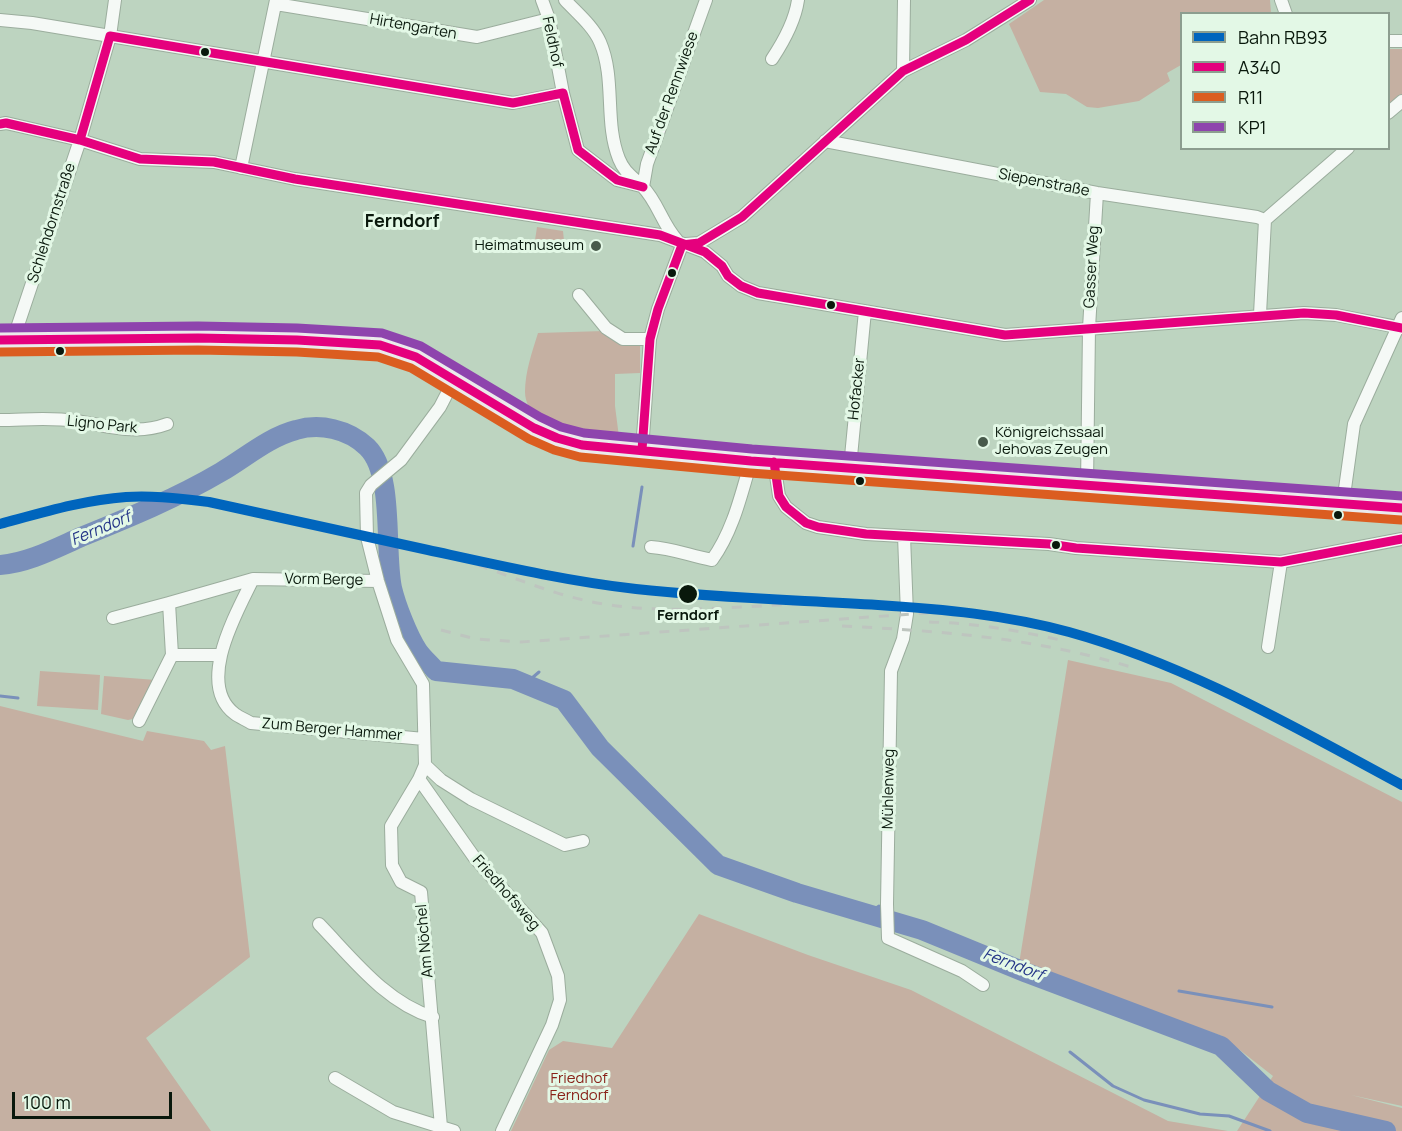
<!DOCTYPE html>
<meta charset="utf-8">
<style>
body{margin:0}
#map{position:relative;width:1402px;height:1131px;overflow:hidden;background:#bdd4c0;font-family:Manrope,sans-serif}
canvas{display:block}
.legend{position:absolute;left:1180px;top:12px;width:210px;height:138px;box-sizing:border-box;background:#e3f8e6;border:2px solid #8c9e8f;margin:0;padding:8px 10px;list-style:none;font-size:18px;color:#09180c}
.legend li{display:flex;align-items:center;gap:12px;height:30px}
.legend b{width:30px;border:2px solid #8c9e8f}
.scale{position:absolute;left:12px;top:1092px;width:160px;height:27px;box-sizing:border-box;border:3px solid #09180c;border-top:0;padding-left:8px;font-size:18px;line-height:21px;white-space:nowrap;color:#09180c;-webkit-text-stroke:4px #e3f8e6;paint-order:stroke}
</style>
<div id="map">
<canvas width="1402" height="1131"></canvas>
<ul class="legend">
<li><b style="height:8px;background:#0065bd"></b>Bahn RB93</li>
<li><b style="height:8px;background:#e5007d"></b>A340</li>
<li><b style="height:8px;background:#db5d20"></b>R11</li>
<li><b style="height:8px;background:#8e44ad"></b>KP1</li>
</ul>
<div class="scale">100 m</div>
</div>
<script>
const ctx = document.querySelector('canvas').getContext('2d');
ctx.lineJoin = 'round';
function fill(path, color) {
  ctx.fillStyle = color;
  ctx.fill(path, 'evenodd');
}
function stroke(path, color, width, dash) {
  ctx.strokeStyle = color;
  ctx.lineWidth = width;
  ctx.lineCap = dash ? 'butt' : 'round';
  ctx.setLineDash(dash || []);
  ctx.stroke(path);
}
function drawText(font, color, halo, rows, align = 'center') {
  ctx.font = font + ' Manrope,sans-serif';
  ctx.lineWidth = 6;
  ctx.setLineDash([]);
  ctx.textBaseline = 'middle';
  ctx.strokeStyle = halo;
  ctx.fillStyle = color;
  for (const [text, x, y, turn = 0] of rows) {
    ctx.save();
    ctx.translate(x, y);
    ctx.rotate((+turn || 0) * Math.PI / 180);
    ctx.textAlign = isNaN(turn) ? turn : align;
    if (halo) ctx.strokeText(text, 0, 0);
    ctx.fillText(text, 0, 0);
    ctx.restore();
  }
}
const green = new Path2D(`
 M 1044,0 L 1270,0 L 1271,13 L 1182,14 L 1181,65 L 1167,73 L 1170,81 L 1139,101 L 1098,108 L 1087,107 L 1066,94 L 1040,92 L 1009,24 Z
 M 1388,49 L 1402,49 L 1402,94 L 1389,105 Z
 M 537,227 L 563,231 L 565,251 L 534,247 Z
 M 604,331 L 619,344 L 640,344 L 640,373 L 615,374 L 615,406 L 619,437 C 590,435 526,432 525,392 C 525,372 532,352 538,333 Z
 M 1068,660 L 1171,683 L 1402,802 L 1402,1106 L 1351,1095 L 1402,1108 L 1402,1131 L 1237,1131 L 1273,1076 L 1222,1036 L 1019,964 Z
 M 40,671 L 100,675 L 98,710 L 37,706 Z
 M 104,676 L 156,680 L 137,718 L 128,720 L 101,714 Z
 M 0,706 L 143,741 L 147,731 L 204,741 L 211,750 L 225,746 L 250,957 L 146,1038 L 211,1131 L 0,1131 Z
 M 699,914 L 808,955 L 911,990 L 1168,1121 L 1228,1131 L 511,1131 L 549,1050 L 563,1041 L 612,1048 Z`);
const stream = new Path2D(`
 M 633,546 L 642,487
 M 525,684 L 539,672
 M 0,696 L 18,698
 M 868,914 L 879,906
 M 1179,991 L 1272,1007
 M 1070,1052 L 1113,1086 L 1144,1100 L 1200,1114 L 1229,1116 L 1270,1131`);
const river = new Path2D(`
 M 0,565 C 28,563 56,548 81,537 C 128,518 177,498 221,472 C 245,458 269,437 296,430 C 320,423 348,429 367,447 C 395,474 384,550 392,588 C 396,605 408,636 418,651 C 423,658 430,664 436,671 L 513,679 L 564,700 L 600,748 L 718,865 L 797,893 L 922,930 L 1027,973 L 1221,1046 L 1268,1091 L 1307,1113 L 1386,1131`);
const minor = new Path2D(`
 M 542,0 L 549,19 L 563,93 L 578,150 L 617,180 L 641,186
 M 565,0 C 577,13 593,26 600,42 C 616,79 604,122 619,159 C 624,172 633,177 642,186 C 658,202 662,224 677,240
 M 1281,0 L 1286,14
 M 276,4 L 477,37 L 549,19
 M 0,20 L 32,23 L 513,103 L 563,93
 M 1388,41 L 1402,41
 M 772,59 C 784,41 795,21 798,0
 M 903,71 L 904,0
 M 1388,113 L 1402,101
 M 0,124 L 6,123 L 80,140 L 140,159 L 214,162 L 295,179 L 660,235 L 705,252 L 722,266 L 728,276 L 741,286 L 758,293 L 1005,335 L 1304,313 L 1336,315 L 1402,328
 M 825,141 L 1097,193 L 1257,217 L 1265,220
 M 241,168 L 276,0
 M 643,187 L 647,164 L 706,0
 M 686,244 L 699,243 L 742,217 L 903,71 L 966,40 L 1030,0
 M 579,295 L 606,328 L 623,339 L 650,339
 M 1260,314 L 1265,220 L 1348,148
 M 13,340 L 80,140 L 110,36 L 115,0
 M 454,380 L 440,407 L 401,460 L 371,485 L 366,493 L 367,537 L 378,581 L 397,640 L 423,684 L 425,765 L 419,779 L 474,857 L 542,933 L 558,976 L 560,1000 L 552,1025 L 502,1131
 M 0,420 C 24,420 51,417 75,421 C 107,425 135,436 167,424
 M 642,450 L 650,339 L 658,309 L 682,245
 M 774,462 L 779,496 L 786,507 L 806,523 L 818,527 L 866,534 L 1049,544 L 1076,548 L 1281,562 L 1402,539
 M 850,467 L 865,311
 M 1087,485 L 1089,328 L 1097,193
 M 1343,503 L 1354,424 L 1402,318
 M 904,536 L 907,614 L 903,639 L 891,671 L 887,904 L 888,938 L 962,971 L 983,985
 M 651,547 C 672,548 690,556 712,560 C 733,531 741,495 751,461
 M 253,579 C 237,612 195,684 235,714 C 239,717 246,720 251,723 L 424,739
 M 113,618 L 169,603
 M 1268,647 L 1281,562
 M 172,655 L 221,655
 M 139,721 L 172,655 L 169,603 L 253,579 L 378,581
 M 425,765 L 441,780 L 471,799 L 565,845 L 583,841
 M 419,779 L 391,826 L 392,865 L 401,882 L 421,892 L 441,1127 L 454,1131
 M 319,924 C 352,958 386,1003 433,1017
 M 335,1078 L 393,1112 L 441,1127`);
const primary = new Path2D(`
 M 0,340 L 198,338 L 297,340 L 380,345 L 416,357 L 534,428 L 557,438 L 582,445 L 751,461 L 1402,508`);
const rail = new Path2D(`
 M 440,553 C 498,569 551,597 610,605 C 689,616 769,602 848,603
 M 929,622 C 976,623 1020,631 1065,641
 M 842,626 C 942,631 1038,638 1134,668
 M 441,630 L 476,639 L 521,642 L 926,613 L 948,612 L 1006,618`);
const bus1 = new Path2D(`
 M 110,36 L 513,103 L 563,93
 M 563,93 L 578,150 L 617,180 L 643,187
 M 0,124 L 6,123 L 80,140 L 140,159 L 214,162 L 295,179 L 660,235 L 705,252 L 722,266 L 728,276 L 741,286 L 758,293 L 1005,335 L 1304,313 L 1336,315 L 1402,328
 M 80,140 L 110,36
 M 682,245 L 699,243 L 742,217 L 903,71 L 966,40 L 1030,0
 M 0,340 L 198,338 L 297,340 L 380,345 L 416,357 L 534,428 L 557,438 L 582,445 L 751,461 L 1402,508
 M 642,450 L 650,339 L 658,309 L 682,245
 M 774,462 L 779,496 L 786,507 L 806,523 L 818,527 L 866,534 L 1049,544 L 1076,548 L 1281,562 L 1402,539`);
const bus2 = new Path2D(`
 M 0,352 L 198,350 L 297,352 L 378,357 L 411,368 L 529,439 L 554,450 L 580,457 L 750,473 L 1401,520`);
const bus3 = new Path2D(`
 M 0,328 L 198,326 L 297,328 L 382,333 L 421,346 L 540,417 L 561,427 L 584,433 L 752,449 L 1402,496`);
const rail1 = new Path2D(`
 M 0,524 C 41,513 83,500 126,497 C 154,495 182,499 209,502 C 282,518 355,534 428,550 C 497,565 566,581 636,589 C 716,598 798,600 878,605 C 942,609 1007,615 1069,632 C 1188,665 1294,727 1402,785`);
const markers = [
 [205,52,5,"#09180c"],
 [596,246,6,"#485a4b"],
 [672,273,5,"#09180c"],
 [831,305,5,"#09180c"],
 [60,351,5,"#09180c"],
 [983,442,6,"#485a4b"],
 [860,481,5,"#09180c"],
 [1338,515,5,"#09180c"],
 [1056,545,5,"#09180c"],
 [688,594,10,"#09180c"]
];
const streetNames = [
 ["Hirtengarten",413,27,10],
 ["Feldhof",552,42,78],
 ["Auf der Rennwiese",672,93,-70],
 ["Siepenstraße",1044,183,11],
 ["Schlehdornstraße",52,223,-72],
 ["Gasser Weg",1092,267,-87],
 ["Hofacker",857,389,-84],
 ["Ligno Park",102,425,6],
 ["Vorm Berge",324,580,1],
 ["Zum Berger Hammer",332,730,5],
 ["Mühlenweg",889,789,-89],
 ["Friedhofsweg",506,893,49],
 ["Am Nöchel",425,941,-95]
];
const poiNames = [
 ["Heimatmuseum",584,246],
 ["Königreichssaal",995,433,"left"],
 ["Jehovas Zeugen",995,450,"left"]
];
const stopNames = [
 ["Ferndorf",688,616]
];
const parkNames = [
 ["Friedhof",579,1079],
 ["Ferndorf",579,1096]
];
const waterNames = [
 ["Ferndorf",101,529,-23],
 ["Ferndorf",1013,965,21]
];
const quarterNames = [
 ["Ferndorf",402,222]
];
fill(green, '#c5b0a2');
stroke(stream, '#7a90ba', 3);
stroke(river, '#7a90ba', 20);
stroke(minor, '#9bad9d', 14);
stroke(primary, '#e1ece3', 21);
stroke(minor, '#f5f9f6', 12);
stroke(primary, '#ebeaeb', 20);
stroke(rail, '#bec5bf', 3, [10, 10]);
stroke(bus1, '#e5007d', 9);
stroke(bus2, '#db5d20', 9);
stroke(bus3, '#8e44ad', 9);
stroke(rail1, '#0065bd', 10);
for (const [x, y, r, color] of markers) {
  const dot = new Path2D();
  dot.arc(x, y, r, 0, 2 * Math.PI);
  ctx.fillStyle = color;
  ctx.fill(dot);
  stroke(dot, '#e3f8e6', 2);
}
drawText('15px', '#09180c', '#e3f8e6', streetNames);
drawText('15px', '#09180c', '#e3f8e6', poiNames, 'right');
drawText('bold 15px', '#09180c', '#e3f8e6', stopNames);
drawText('15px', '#89231a', '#e3f8e6', parkNames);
drawText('italic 16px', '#233487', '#e3f8e6', waterNames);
drawText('bold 18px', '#09180c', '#e3f8e6', quarterNames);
</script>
